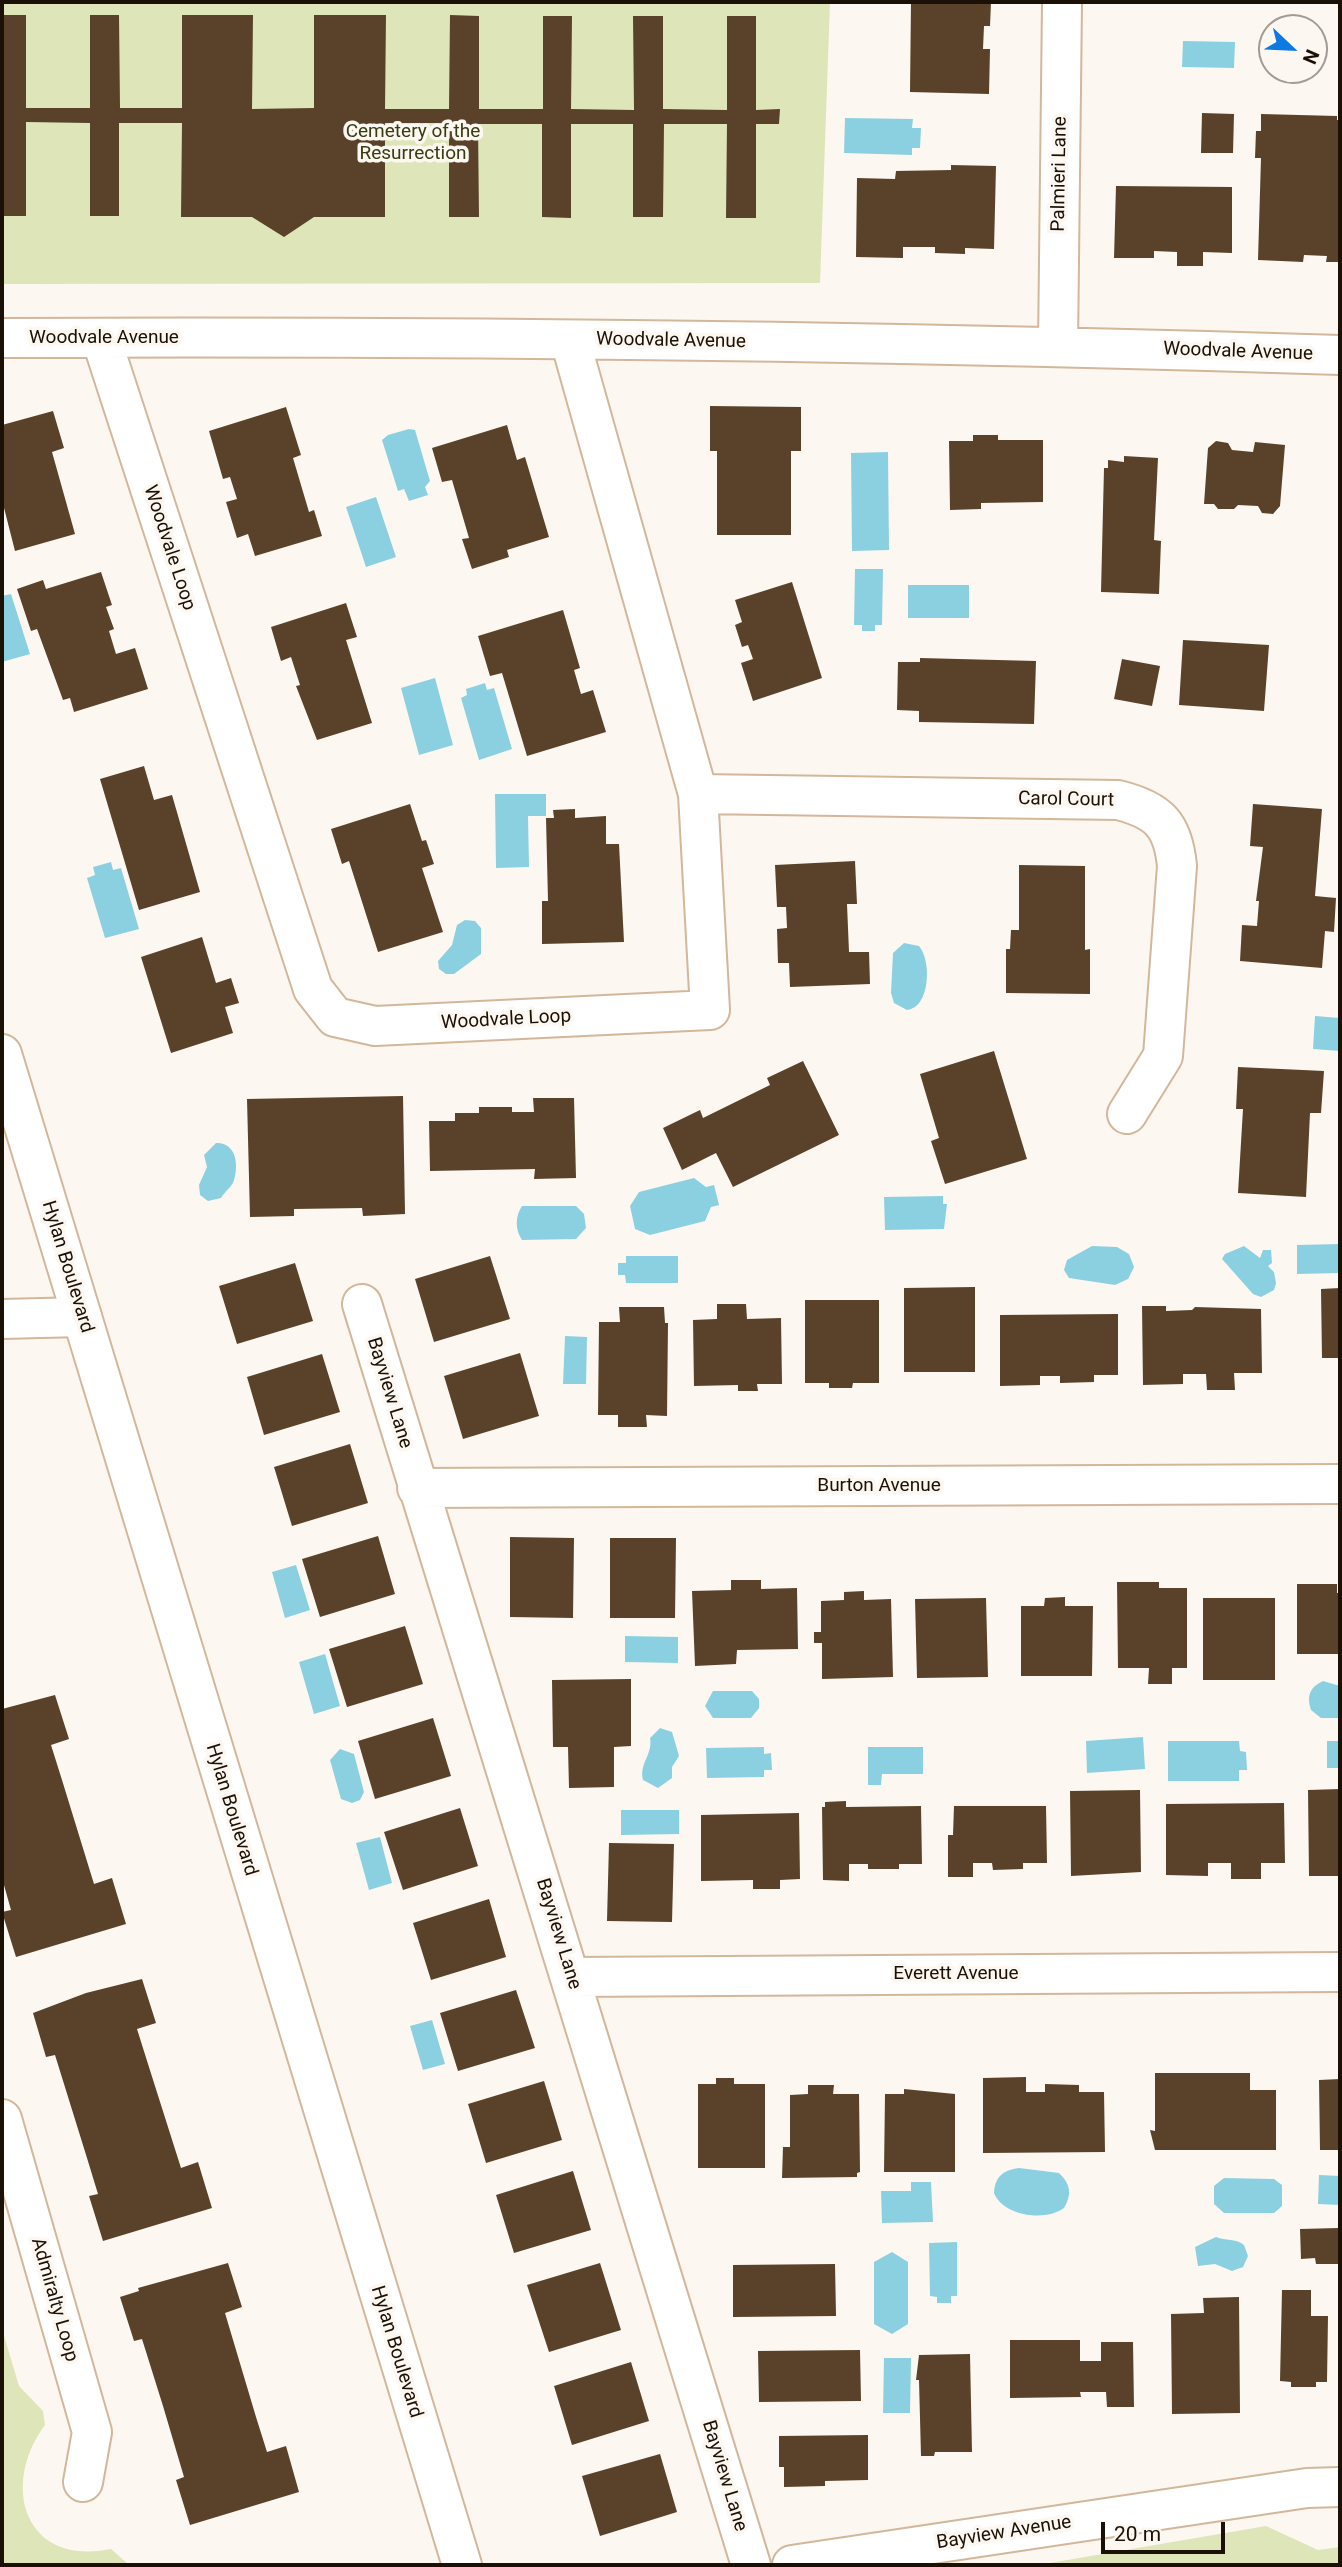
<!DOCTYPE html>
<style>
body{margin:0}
#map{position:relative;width:1342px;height:2567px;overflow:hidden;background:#fdf7f1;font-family:Roboto,sans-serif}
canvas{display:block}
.frame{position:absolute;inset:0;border:4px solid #1a1006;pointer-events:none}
.north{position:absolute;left:1258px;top:14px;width:70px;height:70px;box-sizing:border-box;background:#fdf7f1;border:2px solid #a29b93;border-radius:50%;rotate:113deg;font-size:19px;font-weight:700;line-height:28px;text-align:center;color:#1a1006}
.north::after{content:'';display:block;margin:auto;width:24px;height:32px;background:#0c7ae1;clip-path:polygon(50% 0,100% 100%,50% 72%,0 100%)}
.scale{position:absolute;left:1101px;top:2522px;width:124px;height:32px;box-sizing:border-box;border:4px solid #1a1006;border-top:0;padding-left:9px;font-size:21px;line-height:24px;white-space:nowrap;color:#1a1006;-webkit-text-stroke:5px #fdf7f1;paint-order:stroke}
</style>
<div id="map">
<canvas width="1342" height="2567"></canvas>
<div class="frame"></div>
<div class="north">N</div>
<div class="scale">20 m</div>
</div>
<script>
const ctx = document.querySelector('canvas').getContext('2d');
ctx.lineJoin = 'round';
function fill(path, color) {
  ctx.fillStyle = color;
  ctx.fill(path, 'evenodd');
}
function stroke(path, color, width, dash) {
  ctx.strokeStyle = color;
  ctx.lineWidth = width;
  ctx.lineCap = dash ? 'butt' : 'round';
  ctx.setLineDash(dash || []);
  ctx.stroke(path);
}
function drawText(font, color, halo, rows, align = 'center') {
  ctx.font = font + ' Roboto,sans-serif';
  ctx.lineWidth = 7;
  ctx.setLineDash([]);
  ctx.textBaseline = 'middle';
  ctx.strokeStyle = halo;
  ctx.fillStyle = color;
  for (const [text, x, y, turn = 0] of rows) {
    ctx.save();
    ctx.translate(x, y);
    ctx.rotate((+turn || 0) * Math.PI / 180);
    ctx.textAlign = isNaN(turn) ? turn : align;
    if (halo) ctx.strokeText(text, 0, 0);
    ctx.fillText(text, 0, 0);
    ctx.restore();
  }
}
const green = new Path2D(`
 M 2,2 L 830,2 L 820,283 L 2,284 Z
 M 2,2329 L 19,2386 L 43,2411 L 45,2425 C 0,2485 24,2567 111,2549 L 129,2565 L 2,2565 Z
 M 1266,2526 L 1318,2550 L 1340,2547 L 1340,2565 L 1038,2565 Z`);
const water = new Path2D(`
 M 1183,41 L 1235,42 L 1234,68 L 1182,67 Z
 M 845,118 L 913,119 L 912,128 L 921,128 L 920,148 L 912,148 L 912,155 L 844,153 Z
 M 409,429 L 415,430 L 430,481 L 425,487 L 428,495 L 409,501 L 404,489 L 398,491 L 382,440 L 388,435 Z
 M 888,452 L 889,550 L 852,551 L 851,453 Z
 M 376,497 L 396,557 L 366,567 L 346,507 Z
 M 855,569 L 883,569 L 882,625 L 875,625 L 875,631 L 862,631 L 862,625 L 854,625 Z
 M 908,585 L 969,585 L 969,618 L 908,618 Z
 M 11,594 L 30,654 L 2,662 L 2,596 Z
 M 435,678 L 453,745 L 419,755 L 401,688 Z
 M 485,683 L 487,690 L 494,688 L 512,749 L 479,760 L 461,698 L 467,695 L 466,689 Z
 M 495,794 L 546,794 L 546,816 L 528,816 L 529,867 L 496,868 Z
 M 111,862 L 113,870 L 121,868 L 139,929 L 105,938 L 87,878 L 95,875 L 93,867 Z
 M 465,920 L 475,921 L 481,928 L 481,954 L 454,974 L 446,974 L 439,969 L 438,961 L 452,945 L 457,925 Z
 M 904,943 L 919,946 C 932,961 930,1008 907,1010 L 894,1003 L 891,993 L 893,953 Z
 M 1315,1016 L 1340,1018 L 1340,1051 L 1313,1049 Z
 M 216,1143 C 236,1142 239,1165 234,1180 C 232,1187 225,1191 221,1198 L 208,1201 L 200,1195 L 199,1185 L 207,1167 L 204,1155 Z
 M 694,1178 L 706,1187 L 714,1185 L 719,1205 L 711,1207 L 705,1221 L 650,1235 L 635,1229 L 630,1206 L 639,1192 Z
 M 943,1196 L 943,1204 L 947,1204 L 944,1229 L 885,1230 L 884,1197 Z
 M 522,1206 L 576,1206 L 584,1214 L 586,1228 L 576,1239 L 522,1240 C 515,1230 515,1216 522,1206 Z
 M 1340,1244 L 1340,1273 L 1297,1274 L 1297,1245 Z
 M 1092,1246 L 1117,1247 L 1129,1254 L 1134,1267 L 1128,1279 L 1115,1285 L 1069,1278 L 1064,1270 L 1067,1260 Z
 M 1244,1246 L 1260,1258 L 1263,1250 L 1271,1250 L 1272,1263 L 1268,1266 L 1274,1272 L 1276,1283 L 1274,1290 L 1261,1297 L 1253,1294 L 1222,1259 L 1225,1254 Z
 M 626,1256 L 678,1256 L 678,1283 L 626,1283 L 625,1275 L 618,1275 L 618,1263 L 626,1263 Z
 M 565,1336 L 587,1337 L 586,1384 L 563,1384 Z
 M 296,1565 L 310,1610 L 285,1618 L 272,1572 Z
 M 625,1636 L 678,1637 L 678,1663 L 625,1662 Z
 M 325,1654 L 340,1706 L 314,1714 L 299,1662 Z
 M 1323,1681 L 1340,1686 L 1340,1718 L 1321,1718 L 1311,1710 C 1306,1696 1310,1687 1323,1681 Z
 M 713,1691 L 752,1691 L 759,1699 L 759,1708 L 751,1718 L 713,1718 L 705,1706 Z
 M 660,1728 L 672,1732 L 679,1756 L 672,1767 L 672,1778 L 658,1788 L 643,1780 C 639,1763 653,1755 650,1738 Z
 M 1143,1737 L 1145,1769 L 1087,1773 L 1086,1741 Z
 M 1168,1741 L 1239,1741 L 1240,1751 L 1246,1752 L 1247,1770 L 1239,1770 L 1239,1781 L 1168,1781 Z
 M 1327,1741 L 1340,1741 L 1340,1768 L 1327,1768 Z
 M 764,1747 L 764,1754 L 771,1753 L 772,1770 L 764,1770 L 764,1777 L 707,1778 L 706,1748 Z
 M 868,1747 L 923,1747 L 923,1774 L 882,1774 L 881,1785 L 868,1785 Z
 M 340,1749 L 354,1754 L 364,1792 L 360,1800 L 352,1803 L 341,1799 L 330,1760 Z
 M 621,1810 L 679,1810 L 679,1834 L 621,1835 Z
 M 380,1837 L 392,1883 L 369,1890 L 356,1843 Z
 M 432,2020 L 445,2064 L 423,2070 L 410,2026 Z
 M 1019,2168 L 1059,2173 C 1071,2184 1072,2195 1064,2208 C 1045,2222 1003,2216 994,2193 C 995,2177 1003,2170 1019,2168 Z
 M 1319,2175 L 1340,2176 L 1340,2205 L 1318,2204 Z
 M 1224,2178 L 1274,2179 L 1282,2185 L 1282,2206 L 1274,2213 L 1224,2213 L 1214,2204 L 1214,2186 Z
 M 911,2182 L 931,2182 L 933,2222 L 882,2223 L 881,2191 L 911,2191 Z
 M 1216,2237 C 1226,2241 1235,2238 1244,2245 L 1248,2256 L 1243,2267 L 1232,2271 L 1215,2264 L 1198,2266 L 1195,2247 Z
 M 957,2242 L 957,2296 L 951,2296 L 951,2303 L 937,2303 L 937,2297 L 930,2296 L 929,2243 Z
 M 892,2252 L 908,2262 L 908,2324 L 892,2334 L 874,2324 L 874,2262 Z
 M 884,2358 L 911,2358 L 910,2413 L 883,2413 Z`);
const building = new Path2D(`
 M 911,2 L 991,2 L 990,26 L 984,26 L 983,49 L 990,49 L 989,94 L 910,92 Z
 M 2,15 L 26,15 L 26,108 L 90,108 L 90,15 L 119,15 L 120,108 L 182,108 L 182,15 L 253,15 L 252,109 L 314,108 L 314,15 L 386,15 L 385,109 L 449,109 L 450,15 L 479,16 L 479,109 L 543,109 L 543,16 L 572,16 L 571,109 L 634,110 L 633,16 L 663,16 L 663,109 L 727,110 L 727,16 L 756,16 L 756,110 L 780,109 L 779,124 L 756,124 L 756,218 L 726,218 L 727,124 L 664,124 L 663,217 L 633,217 L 633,124 L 571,124 L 571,218 L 542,217 L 542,124 L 478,124 L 479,217 L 449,217 L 449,123 L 385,123 L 385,217 L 314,217 L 284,237 L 252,217 L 181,217 L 182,123 L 119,123 L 119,216 L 90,216 L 90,123 L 26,122 L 26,216 L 2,216 Z
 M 1202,113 L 1234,114 L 1233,153 L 1201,153 Z
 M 1261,114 L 1337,116 L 1337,120 L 1340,120 L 1340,262 L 1326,262 L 1327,256 L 1304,255 L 1303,262 L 1258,260 L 1261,158 L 1255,158 L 1256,131 L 1261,131 Z
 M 951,165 L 996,166 L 994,249 L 965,248 L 965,254 L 935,253 L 935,247 L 903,247 L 903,258 L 856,257 L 857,178 L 895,179 L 896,171 L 951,170 Z
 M 1116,186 L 1232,187 L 1232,253 L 1203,252 L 1203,266 L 1177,266 L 1177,252 L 1154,251 L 1154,258 L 1114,258 Z
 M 710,406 L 801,407 L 801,451 L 791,451 L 791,535 L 717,535 L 717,451 L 710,451 Z
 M 286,407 L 301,455 L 293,458 L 309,512 L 314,510 L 322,536 L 255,556 L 248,534 L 237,538 L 226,502 L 237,499 L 230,477 L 223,479 L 209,431 Z
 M 53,411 L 64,448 L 52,452 L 75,534 L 15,551 L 2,500 L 2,425 Z
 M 507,425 L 517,460 L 525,457 L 549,537 L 507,550 L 509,557 L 472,569 L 462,539 L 469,538 L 452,480 L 442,482 L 432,448 Z
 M 973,435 L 998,435 L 998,440 L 1043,440 L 1043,502 L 981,503 L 981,509 L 950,510 L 949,441 L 973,441 Z
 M 1216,441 L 1228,443 L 1232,450 L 1253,452 L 1255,442 L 1285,445 L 1280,506 L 1273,514 L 1262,513 L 1258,506 L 1238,505 L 1234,509 L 1218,509 L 1214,504 L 1204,504 L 1208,448 Z
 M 1124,456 L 1158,458 L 1154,540 L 1161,541 L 1159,594 L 1101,592 L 1104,468 L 1108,468 L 1108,460 L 1124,462 Z
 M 101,572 L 112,605 L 106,607 L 114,629 L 109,631 L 116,654 L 135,648 L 148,689 L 74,712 L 70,698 L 63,700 L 37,629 L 31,631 L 17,589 L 43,580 L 46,589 Z
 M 792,582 L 822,678 L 753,701 L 741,663 L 753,659 L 748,645 L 742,647 L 735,625 L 742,622 L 735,600 Z
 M 346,603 L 357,637 L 346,640 L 372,723 L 317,740 L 296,686 L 300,685 L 291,657 L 281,661 L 271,627 Z
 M 563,610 L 580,668 L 574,670 L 581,694 L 593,690 L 606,732 L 527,756 L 502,673 L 490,676 L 478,636 Z
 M 1183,640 L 1269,645 L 1264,711 L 1179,705 Z
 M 920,658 L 1036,661 L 1034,724 L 919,722 L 919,711 L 897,710 L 898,662 L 920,662 Z
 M 1122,659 L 1160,666 L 1152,706 L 1114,699 Z
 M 144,766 L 154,800 L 172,795 L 200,892 L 139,910 L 100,779 Z
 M 410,804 L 422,841 L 426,840 L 434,864 L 422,868 L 443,932 L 378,952 L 349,861 L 342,864 L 331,829 Z
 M 1253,804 L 1322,809 L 1315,896 L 1336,898 L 1334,932 L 1325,931 L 1322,968 L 1240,961 L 1242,925 L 1257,926 L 1259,901 L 1256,901 L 1263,847 L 1250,846 Z
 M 575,809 L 575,818 L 606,816 L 606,844 L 619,844 L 624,942 L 542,944 L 542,901 L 548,901 L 546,818 L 554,818 L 553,810 Z
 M 855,861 L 857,904 L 847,904 L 849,952 L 869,952 L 870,984 L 790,987 L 789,963 L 778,963 L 777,929 L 787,928 L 786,907 L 777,907 L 775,865 Z
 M 1019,865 L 1085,866 L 1085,950 L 1090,949 L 1090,994 L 1006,993 L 1006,949 L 1010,949 L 1011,930 L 1019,930 Z
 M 202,937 L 216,983 L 231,978 L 239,1003 L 225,1007 L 233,1033 L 171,1053 L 141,957 Z
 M 994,1051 L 1027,1159 L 945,1184 L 931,1141 L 939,1138 L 920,1074 Z
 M 803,1061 L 839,1135 L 733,1187 L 716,1153 L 682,1170 L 663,1128 L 700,1110 L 703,1118 L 770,1085 L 767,1078 Z
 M 1238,1067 L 1324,1071 L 1321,1113 L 1310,1113 L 1306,1197 L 1238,1193 L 1243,1109 L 1236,1109 Z
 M 403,1096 L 405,1214 L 363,1216 L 362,1208 L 294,1209 L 294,1216 L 250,1217 L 247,1099 Z
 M 533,1098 L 574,1098 L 576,1178 L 534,1179 L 535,1169 L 430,1171 L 429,1121 L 455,1121 L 455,1113 L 479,1113 L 479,1107 L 512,1107 L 512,1112 L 534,1112 Z
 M 490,1256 L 510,1319 L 434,1342 L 415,1279 Z
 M 295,1263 L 313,1321 L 237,1344 L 219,1286 Z
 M 975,1287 L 975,1372 L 904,1372 L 904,1288 Z
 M 1340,1288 L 1340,1358 L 1322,1358 L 1321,1289 Z
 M 805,1300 L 879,1300 L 879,1383 L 853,1383 L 852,1388 L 829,1388 L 829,1383 L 805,1383 Z
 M 717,1304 L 746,1304 L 747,1319 L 781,1318 L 782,1384 L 757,1384 L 758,1391 L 738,1391 L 738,1385 L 694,1386 L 693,1320 L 717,1319 Z
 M 1142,1306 L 1166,1306 L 1166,1311 L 1192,1310 L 1195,1307 L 1261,1309 L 1262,1373 L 1234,1373 L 1235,1390 L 1207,1390 L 1206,1374 L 1183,1374 L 1183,1384 L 1143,1385 Z
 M 619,1307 L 664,1307 L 665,1323 L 668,1323 L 667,1416 L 646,1415 L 647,1427 L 618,1427 L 618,1415 L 598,1415 L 599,1322 L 620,1322 Z
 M 1118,1314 L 1118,1375 L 1094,1375 L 1094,1382 L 1060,1383 L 1060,1376 L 1040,1376 L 1040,1385 L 1000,1386 L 1000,1315 Z
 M 520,1353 L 539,1416 L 463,1439 L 444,1376 Z
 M 322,1354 L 340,1412 L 264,1435 L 247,1377 Z
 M 350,1444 L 368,1503 L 292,1526 L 274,1467 Z
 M 378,1536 L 395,1594 L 320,1617 L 302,1559 Z
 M 510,1537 L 574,1538 L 573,1618 L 510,1617 Z
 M 610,1538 L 676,1538 L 675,1618 L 610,1618 Z
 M 731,1580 L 761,1580 L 761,1589 L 797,1588 L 798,1649 L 737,1650 L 736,1664 L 695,1666 L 692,1591 L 731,1590 Z
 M 1117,1582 L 1159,1582 L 1159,1588 L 1187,1588 L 1187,1668 L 1172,1668 L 1172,1684 L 1148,1684 L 1149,1668 L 1118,1668 Z
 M 1297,1584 L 1337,1584 L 1337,1593 L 1340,1593 L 1340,1654 L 1297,1654 Z
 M 864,1591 L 864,1600 L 891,1599 L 893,1677 L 822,1679 L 822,1643 L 814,1643 L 814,1632 L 821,1632 L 821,1601 L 844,1600 L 844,1592 Z
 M 1065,1597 L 1065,1606 L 1093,1606 L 1092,1676 L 1021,1676 L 1021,1606 L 1044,1606 L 1045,1598 Z
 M 986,1598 L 988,1677 L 917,1678 L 915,1599 Z
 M 1203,1598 L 1275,1598 L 1275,1680 L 1203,1680 Z
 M 405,1626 L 423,1684 L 347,1707 L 329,1649 Z
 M 631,1679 L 631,1746 L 614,1747 L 614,1787 L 569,1788 L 568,1747 L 553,1747 L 552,1680 Z
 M 55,1695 L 69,1739 L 51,1745 L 62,1780 L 94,1884 L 112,1878 L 126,1924 L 16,1957 L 2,1912 L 11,1910 L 2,1878 L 2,1709 Z
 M 433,1718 L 451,1776 L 375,1799 L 358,1741 Z
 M 1340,1789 L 1340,1876 L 1309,1876 L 1308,1790 Z
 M 1140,1790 L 1141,1872 L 1071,1876 L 1070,1791 Z
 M 846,1801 L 846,1807 L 921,1806 L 922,1864 L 899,1864 L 899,1869 L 868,1869 L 868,1864 L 849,1864 L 849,1881 L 823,1880 L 822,1807 L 825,1807 L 825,1802 Z
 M 1284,1803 L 1285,1863 L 1261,1863 L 1261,1879 L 1231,1879 L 1231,1863 L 1208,1863 L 1208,1876 L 1166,1875 L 1166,1804 Z
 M 954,1806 L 1046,1806 L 1047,1863 L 1023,1863 L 1023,1869 L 993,1870 L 992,1863 L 973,1863 L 973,1877 L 948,1877 L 948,1835 L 953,1835 Z
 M 460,1808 L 478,1866 L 403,1890 L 384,1832 Z
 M 799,1813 L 800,1879 L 780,1880 L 780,1889 L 753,1889 L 753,1880 L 701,1881 L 701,1815 Z
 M 609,1843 L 674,1844 L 672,1922 L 607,1921 Z
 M 489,1899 L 506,1957 L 431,1980 L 413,1923 Z
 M 142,1979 L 156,2023 L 137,2029 L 148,2064 L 181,2168 L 198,2162 L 212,2208 L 103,2241 L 89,2196 L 98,2194 L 87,2158 L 55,2055 L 46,2057 L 33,2013 L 86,1993 Z
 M 516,1990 L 535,2048 L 458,2071 L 440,2013 Z
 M 1155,2073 L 1250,2073 L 1250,2090 L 1276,2090 L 1276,2150 L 1155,2150 L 1150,2130 L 1155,2131 Z
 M 1026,2077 L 1026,2092 L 1045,2092 L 1045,2084 L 1079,2085 L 1079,2092 L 1104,2092 L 1105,2152 L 983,2153 L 983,2078 Z
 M 716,2078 L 734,2078 L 734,2084 L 765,2084 L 765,2168 L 698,2168 L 698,2084 L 716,2084 Z
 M 1340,2079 L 1340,2150 L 1320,2150 L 1319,2080 Z
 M 544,2081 L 562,2140 L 486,2163 L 468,2104 Z
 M 808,2085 L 834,2085 L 833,2094 L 859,2094 L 860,2172 L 857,2173 L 857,2177 L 782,2178 L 783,2147 L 790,2147 L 790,2095 L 808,2094 Z
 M 904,2089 L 955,2094 L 955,2172 L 884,2172 L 885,2094 L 904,2094 Z
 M 573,2171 L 591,2230 L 514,2253 L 496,2195 Z
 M 1338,2228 L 1339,2264 L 1316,2264 L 1315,2258 L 1301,2259 L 1300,2229 Z
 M 228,2263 L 242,2307 L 225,2313 L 256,2417 L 267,2452 L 286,2446 L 299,2492 L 190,2525 L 176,2480 L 184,2477 L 163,2406 L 142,2339 L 134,2341 L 120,2297 L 139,2291 L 138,2288 Z
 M 600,2263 L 621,2330 L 549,2352 L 527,2285 Z
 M 835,2264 L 836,2316 L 733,2317 L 733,2265 Z
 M 1282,2290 L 1311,2290 L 1311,2316 L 1328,2316 L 1327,2382 L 1316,2382 L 1316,2387 L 1291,2387 L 1291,2382 L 1280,2381 Z
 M 1239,2297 L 1240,2413 L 1172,2414 L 1171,2314 L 1204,2313 L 1203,2298 Z
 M 1010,2340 L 1080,2340 L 1080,2361 L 1101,2361 L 1101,2342 L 1133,2342 L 1134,2407 L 1107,2407 L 1106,2392 L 1080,2392 L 1081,2397 L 1010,2398 Z
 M 860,2350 L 861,2401 L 759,2402 L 758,2351 Z
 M 970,2354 L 972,2452 L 935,2452 L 934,2456 L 921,2456 L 919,2380 L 916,2380 L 919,2355 Z
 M 631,2362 L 649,2421 L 572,2445 L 554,2386 Z
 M 868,2435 L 868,2480 L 825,2481 L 825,2486 L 784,2487 L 784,2467 L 779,2467 L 779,2436 Z
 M 660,2454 L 677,2512 L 600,2536 L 582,2476 Z`);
const street = new Path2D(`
 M 2,338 C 448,336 894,341 1340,355
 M 101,338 L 313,989 L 335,1017 L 375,1026 L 710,1010 L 698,794 L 570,340
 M 1058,346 L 1062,2
 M 698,794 L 1118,800 C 1158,810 1173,824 1177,866 L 1163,1056 L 1127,1114
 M 362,1304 L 751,2565
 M 2,1319 L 82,1317
 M 417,1488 L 1340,1484
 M 572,1977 L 1340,1972
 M 2,2119 L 92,2432 L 83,2482
 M 792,2565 L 1307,2488 L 1340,2487`);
const primary = new Path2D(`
 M 2,1054 L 462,2565`);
const parkNames = [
 ["Cemetery of the",413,132],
 ["Resurrection",413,154]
];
const streetNames = [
 ["Palmieri Lane",1060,174,-89],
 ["Woodvale Avenue",104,338],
 ["Woodvale Avenue",671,341,1],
 ["Woodvale Avenue",1238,352,2],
 ["Woodvale Loop",169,548,72],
 ["Carol Court",1066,800,1],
 ["Woodvale Loop",506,1020,-3],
 ["Hylan Boulevard",67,1267,73],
 ["Bayview Lane",389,1393,73],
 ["Burton Avenue",879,1486],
 ["Hylan Boulevard",231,1810,73],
 ["Bayview Lane",558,1934,73],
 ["Everett Avenue",956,1974],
 ["Admiralty Loop",54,2300,74],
 ["Hylan Boulevard",396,2352,73],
 ["Bayview Lane",724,2476,73],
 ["Bayview Avenue",1004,2533,-9]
];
fill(green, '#dee5b9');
fill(water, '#8bd0e1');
fill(building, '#594229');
stroke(street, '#d2b79b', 42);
stroke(primary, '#d2b79b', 42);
stroke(street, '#fff', 38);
stroke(primary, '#fff', 38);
drawText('19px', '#373c12', '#fdf7f1', parkNames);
drawText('19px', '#1a1006', '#fdf7f1', streetNames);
</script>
